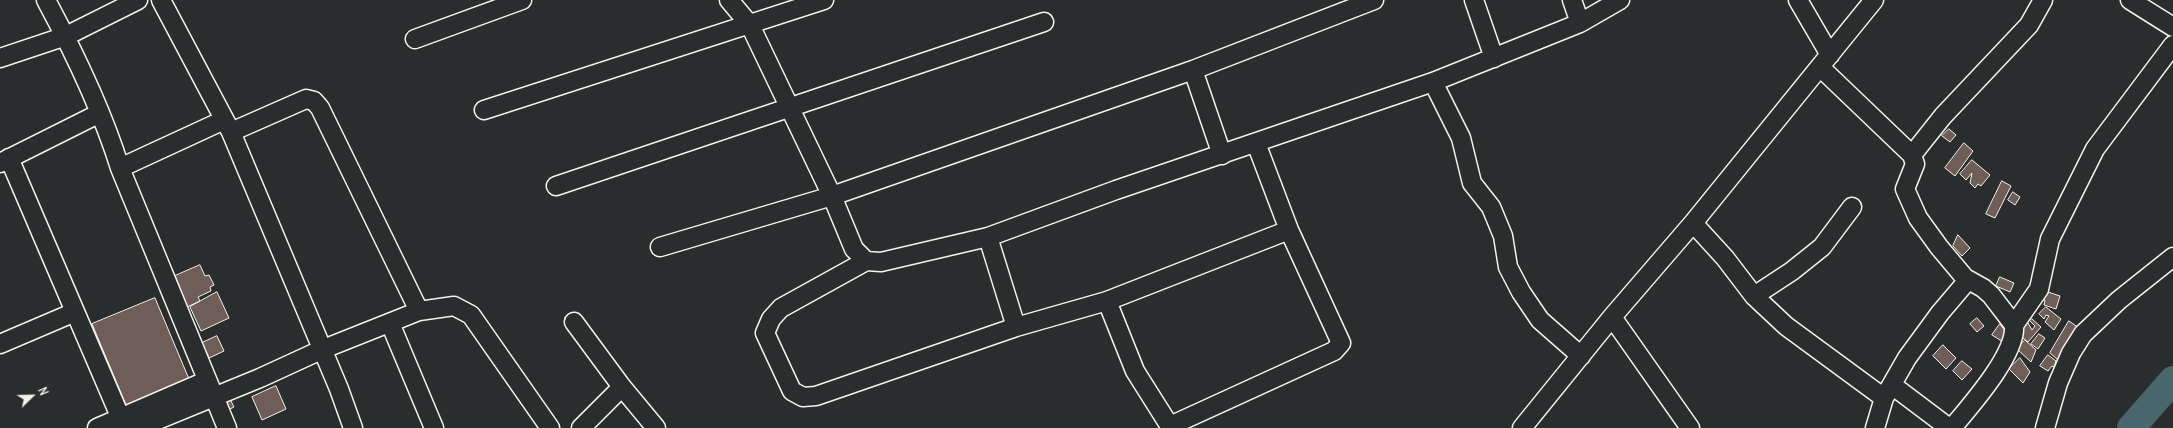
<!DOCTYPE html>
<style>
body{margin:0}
#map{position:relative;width:2173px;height:428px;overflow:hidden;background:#2a2d2e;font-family:Delius,sans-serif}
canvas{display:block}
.north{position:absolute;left:12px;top:376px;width:40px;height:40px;-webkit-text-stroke:3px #2a2d2e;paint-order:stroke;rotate:67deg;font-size:11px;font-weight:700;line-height:16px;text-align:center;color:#f4f1e8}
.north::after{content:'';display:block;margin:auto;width:14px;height:18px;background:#f4f1e8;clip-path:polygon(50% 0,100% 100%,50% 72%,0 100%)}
</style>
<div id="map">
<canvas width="2173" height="428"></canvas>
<div class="north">N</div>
</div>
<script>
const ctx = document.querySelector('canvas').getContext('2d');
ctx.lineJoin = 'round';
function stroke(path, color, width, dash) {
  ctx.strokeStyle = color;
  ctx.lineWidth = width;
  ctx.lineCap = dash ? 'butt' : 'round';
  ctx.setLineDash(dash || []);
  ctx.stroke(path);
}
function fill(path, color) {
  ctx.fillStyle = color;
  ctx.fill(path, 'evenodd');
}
const river = new Path2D(`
 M 2131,428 L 2173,380`);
const building = new Path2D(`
 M 1949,129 L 1956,135 L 1950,142 L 1942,136 Z
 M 1964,143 L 1973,151 L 1955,176 L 1945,168 Z
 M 1972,160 L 1990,175 L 1981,186 L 1978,184 L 1975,188 L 1970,183 L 1972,173 L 1966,180 L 1960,174 Z
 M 2002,181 L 2011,186 L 1995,218 L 1986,214 Z
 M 2013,192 L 2020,197 L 2015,205 L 2008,200 Z
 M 1958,235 L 1970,248 L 1962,256 L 1953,246 Z
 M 200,265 L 205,276 L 209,275 L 214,285 L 210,287 L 211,291 L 198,297 L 200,301 L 185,308 L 176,287 L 179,286 L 175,276 Z
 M 2000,277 L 2014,283 L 2010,292 L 1996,286 Z
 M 2045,291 L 2060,296 L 2056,309 L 2044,305 L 2045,300 L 2042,300 Z
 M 217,292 L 229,318 L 201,331 L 190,307 Z
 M 155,298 L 189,379 L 126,405 L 92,324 Z
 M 2046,307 L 2061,319 L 2054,330 L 2045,322 L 2049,316 L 2046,315 L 2044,319 L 2039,314 Z
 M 1977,318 L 1984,326 L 1977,332 L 1970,324 Z
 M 2032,319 L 2041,327 L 2028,342 L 2018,334 L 2022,326 L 2028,323 L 2032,330 L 2035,326 L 2030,321 Z
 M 2069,321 L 2079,328 L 2058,360 L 2050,353 Z
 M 2000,324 L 2008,335 L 2003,342 L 1992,335 Z
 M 2039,334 L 2045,338 L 2038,349 L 2031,344 Z
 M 217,336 L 224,351 L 209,358 L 202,343 Z
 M 2025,340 L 2036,350 L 2031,362 L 2017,349 Z
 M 1943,345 L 1956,358 L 1946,369 L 1933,356 Z
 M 2048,355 L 2056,361 L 2054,367 L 2052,366 L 2048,371 L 2040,366 Z
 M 2020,358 L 2030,372 L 2023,383 L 2009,369 Z
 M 1962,361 L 1972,369 L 1962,380 L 1953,371 Z
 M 276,386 L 286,409 L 262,420 L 252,397 Z
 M 230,399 L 234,407 L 226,411 L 223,403 Z`);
const minor = new Path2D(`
 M 46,0 C 75,54 102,110 120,168 L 227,428
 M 161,0 L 231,132 L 339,389 L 353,428
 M 729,0 L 750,25 L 832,196 L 854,249 L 866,261 L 881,262 L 988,237 L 1116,190 L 1433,82 L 1580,23 L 1620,0
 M 1474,0 L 1494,58
 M 1572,0 L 1580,23
 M 1798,0 L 1830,55
 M 2130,0 L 2173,27
 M 415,39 L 522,0
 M 0,58 L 66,36 L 138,0
 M 1820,67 L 1912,155 L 1915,164 L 1905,189 L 1918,218 L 1939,247 L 1965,278 L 1983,288 L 1991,295 L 2014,325 C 2017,354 1970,406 1952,428
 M 1193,70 L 1222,155
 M 1433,82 L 1461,138 L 1472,183 L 1491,207 L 1503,236 L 1508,267 L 1521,292 L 1540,320 L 1581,356
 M 484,110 L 824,0
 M 231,132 L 306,99 L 314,101 L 320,108 L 419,311
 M 1912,155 L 1943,116 L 2029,25 L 2043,0
 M 9,158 L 125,428
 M 0,163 L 100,113
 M 120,168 L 224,120
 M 556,186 L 1044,22
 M 1693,223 L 1725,258 L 1754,296 L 1786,326 L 1884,398
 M 988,237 L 1016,327
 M 660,247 L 832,196 L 1193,70 L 1374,0
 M 866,261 L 781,308 L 771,319 L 765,333 L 792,391 L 803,397 L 816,396 L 1016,327 L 1107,301 L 1289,230
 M 1754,296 L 1792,271 L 1822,247 L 1852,207
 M 1107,301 L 1135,371 L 1171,428
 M 1612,317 L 1690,428
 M 574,322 L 622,387 L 656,428
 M 390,323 L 434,428
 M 2014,325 L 2039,289 L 2050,239 L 2095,149 L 2173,45
 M 0,344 L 75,312
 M 1892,385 L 1949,428
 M 1170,426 L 1334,351 L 1341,343 L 1289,230 L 1256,143
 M 97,428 L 206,381
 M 138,428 L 260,378 L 321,350 L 419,311 L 454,306 L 471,315 L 550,428
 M 581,428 L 622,387
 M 1522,428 L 1612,317 L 1693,223 L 1874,0
 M 1875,428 L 1884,398 L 1907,358 L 1940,313 L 1968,280
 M 2045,428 L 2058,383 L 2071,353 L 2083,334 L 2119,300 L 2173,257`);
stroke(river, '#48666c', 28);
fill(building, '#6f5d58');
stroke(building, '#f4f1e8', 1);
stroke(minor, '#f4f1e8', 21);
stroke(minor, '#2a2d2e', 18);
</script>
